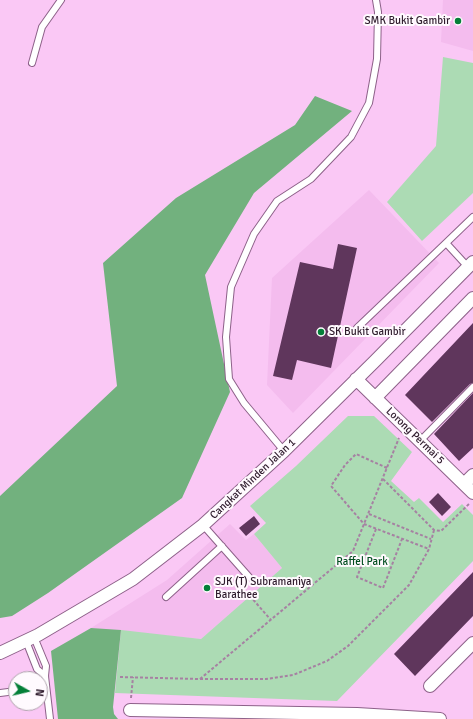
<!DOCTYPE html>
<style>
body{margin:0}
#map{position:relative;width:473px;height:719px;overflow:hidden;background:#fac8f5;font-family:Signika,sans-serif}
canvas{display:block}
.north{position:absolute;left:8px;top:671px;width:40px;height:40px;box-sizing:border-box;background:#fffafe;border:1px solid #aca1aa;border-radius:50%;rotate:98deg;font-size:11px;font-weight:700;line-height:16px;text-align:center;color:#2f1c2d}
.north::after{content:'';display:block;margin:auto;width:14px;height:18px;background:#047f38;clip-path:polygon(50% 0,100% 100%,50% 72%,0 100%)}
</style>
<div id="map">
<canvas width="473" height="719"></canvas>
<div class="north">N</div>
</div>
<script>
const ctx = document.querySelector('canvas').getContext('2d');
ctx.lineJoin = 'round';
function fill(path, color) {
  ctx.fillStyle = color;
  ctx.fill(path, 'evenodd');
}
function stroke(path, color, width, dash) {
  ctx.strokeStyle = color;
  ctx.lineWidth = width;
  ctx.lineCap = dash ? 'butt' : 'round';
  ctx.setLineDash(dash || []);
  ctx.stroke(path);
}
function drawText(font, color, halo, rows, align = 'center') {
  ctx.font = font + ' Signika,sans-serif';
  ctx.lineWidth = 4;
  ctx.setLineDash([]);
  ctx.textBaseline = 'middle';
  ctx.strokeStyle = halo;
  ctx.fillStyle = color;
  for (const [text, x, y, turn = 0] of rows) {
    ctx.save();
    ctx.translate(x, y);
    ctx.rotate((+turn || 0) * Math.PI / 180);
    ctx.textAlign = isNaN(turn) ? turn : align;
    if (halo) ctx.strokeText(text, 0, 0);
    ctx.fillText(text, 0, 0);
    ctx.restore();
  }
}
const built = new Path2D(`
 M 443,0 L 473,0 L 473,51 L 441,42 Z
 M 369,190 L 439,263 L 293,413 L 267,385 L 272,278 Z
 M 230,524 L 246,540 L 254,534 L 282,568 L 201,639 L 91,628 L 167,580 Z`);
const green = new Path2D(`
 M 443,57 L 473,63 L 473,193 L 422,241 L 387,202 L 436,146 Z
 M 348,416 L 374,416 L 412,452 L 391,481 L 414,502 L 419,498 L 443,522 L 462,504 L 473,515 L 473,561 L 337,701 L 115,693 L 121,630 L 201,639 L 282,568 L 254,534 L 266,523 L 250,506 L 296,466 Z`);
const forest = new Path2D(`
 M 315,96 L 352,111 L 254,193 L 205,275 L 230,392 L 182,498 L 48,593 L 12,616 L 0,618 L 0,496 L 117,386 L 103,263 L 176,198 L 295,125 Z
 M 91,628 L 121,630 L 113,707 L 114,714 L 118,719 L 58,719 L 51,651 Z`);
const building = new Path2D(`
 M 338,244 L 357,248 L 331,368 L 297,360 L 292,380 L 273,376 L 300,262 L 333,269 Z
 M 473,323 L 473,383 L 470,384 L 432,422 L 405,395 Z
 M 473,393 L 473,448 L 459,461 L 434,434 Z
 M 438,493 L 451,507 L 442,516 L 429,502 Z
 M 254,516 L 260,524 L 246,536 L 239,528 Z
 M 473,572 L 473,616 L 415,676 L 394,654 Z`);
const path = new Path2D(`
 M 387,468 L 356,454 L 345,465 L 331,486 L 364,524 L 429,549
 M 383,479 L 434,530 L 441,531 L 469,504
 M 369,514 L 431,539
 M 376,529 L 357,577 L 383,588 L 402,539
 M 250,596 L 271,620
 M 120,677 L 199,679 L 266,679 L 293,675 L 327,661 L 348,646 L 409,585 L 429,549 L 434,530
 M 200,679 L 353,551 L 399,438
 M 131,698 L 133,677`);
const service = new Path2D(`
 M 32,63 L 42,27 L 61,0
 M 468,267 L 446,243 L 473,217
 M 357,328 L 446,243
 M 420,441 L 473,387
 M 284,451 L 244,403 L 229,379 L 226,337 L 231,287 L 254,234 L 277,201 L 311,179 L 351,137 L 369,103 L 377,59 L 378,12 L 376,0
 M 203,525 L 249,577
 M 166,597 L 222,546
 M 34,637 L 46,666 L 45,676 L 50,719
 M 26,641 L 37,669 L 45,676
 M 0,693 L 16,691`);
const minor = new Path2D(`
 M 356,379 L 473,493
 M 375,398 L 473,298
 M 464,484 L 473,475
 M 0,653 L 38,635 L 133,579 L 203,525 L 284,451 L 375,361 L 473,262
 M 430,686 L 473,643
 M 130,710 L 357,714 L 440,719`);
const markers = [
 [458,21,4,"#047f38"],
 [321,332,4,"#047f38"],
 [207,588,4,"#047f38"]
];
const poiNames = [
 ["SMK Bukit Gambir",450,21,"right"],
 ["SK Bukit Gambir",329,332],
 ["SJK (T) Subramaniya",215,582],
 ["Barathee",215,595]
];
const streetNames = [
 ["Lorong Permai 5",415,436,44],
 ["Cangkat Minden Jalan 1",253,479,-43]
];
const parkNames = [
 ["Raffel Park",362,562]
];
fill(built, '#f4bcee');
fill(green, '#acdbb4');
fill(forest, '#72b17e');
fill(building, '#5f365c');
stroke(service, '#8d6189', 8);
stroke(minor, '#8d6189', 14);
stroke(path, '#a681a2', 2, [3, 2]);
stroke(service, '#fff', 6);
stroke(minor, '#fff', 12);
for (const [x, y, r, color] of markers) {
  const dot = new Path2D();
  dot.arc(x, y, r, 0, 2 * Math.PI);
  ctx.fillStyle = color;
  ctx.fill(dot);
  stroke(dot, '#fffafe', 1.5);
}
drawText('11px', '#2f1c2d', '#fffafe', poiNames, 'left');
drawText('11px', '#2f1c2d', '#fffafe', streetNames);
drawText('11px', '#014e1f', '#fffafe', parkNames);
</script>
